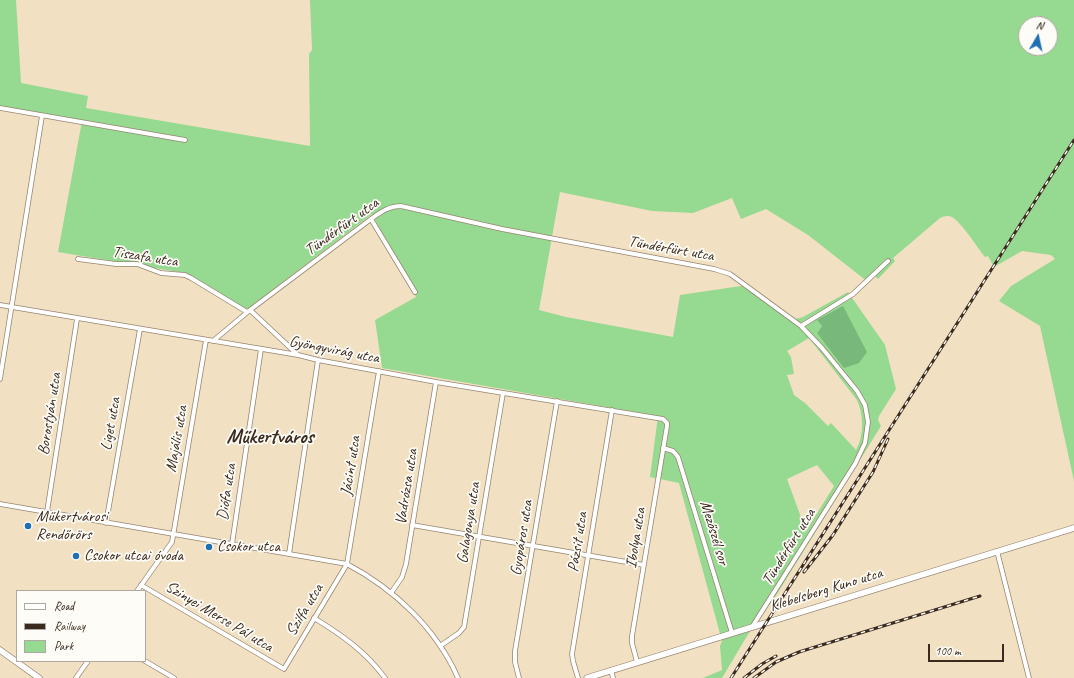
<!DOCTYPE html>
<meta charset="utf-8">
<style>
body{margin:0}
#map{position:relative;width:1074px;height:678px;overflow:hidden;background:#f2e0c2;font-family:Caveat,sans-serif}
canvas{display:block}
.legend{position:absolute;left:16px;top:590px;width:130px;height:72px;box-sizing:border-box;background:#fdfcf7;border:1px solid #afa8a0;margin:0;padding:5px 7px;list-style:none;font-size:12px;color:#3b2a1e}
.legend li{display:flex;align-items:center;gap:8px;height:20px}
.legend b{width:20px;border:1px solid #afa8a0}
.north{position:absolute;left:1018px;top:16px;width:40px;height:40px;box-sizing:border-box;background:#fdfcf7;border:1px solid #afa8a0;border-radius:50%;rotate:9deg;font-size:11px;font-weight:700;line-height:16px;text-align:center;color:#3b2a1e}
.north::after{content:'';display:block;margin:auto;width:14px;height:18px;background:#1f6fb2;clip-path:polygon(50% 0,100% 100%,50% 72%,0 100%)}
.scale{position:absolute;left:928px;top:644px;width:76px;height:18px;box-sizing:border-box;border:2px solid #3b2a1e;border-top:0;padding-left:5px;font-size:12px;line-height:14px;white-space:nowrap;color:#3b2a1e;-webkit-text-stroke:3px #fdfcf7;paint-order:stroke}
</style>
<div id="map">
<canvas width="1074" height="678"></canvas>
<ul class="legend">
<li><b style="height:5px;background:#fff"></b>Road</li>
<li><b style="height:5px;background:#3b2a1e"></b>Railway</li>
<li><b style="height:11px;background:#96d991"></b>Park</li>
</ul>
<div class="north">N</div>
<div class="scale">100 m</div>
</div>
<script>
const ctx = document.querySelector('canvas').getContext('2d');
ctx.lineJoin = 'round';
function fill(path, color) {
  ctx.fillStyle = color;
  ctx.fill(path, 'evenodd');
}
function stroke(path, color, width, dash) {
  ctx.strokeStyle = color;
  ctx.lineWidth = width;
  ctx.lineCap = dash ? 'butt' : 'round';
  ctx.setLineDash(dash || []);
  ctx.stroke(path);
}
function drawText(font, color, halo, rows, align = 'center') {
  ctx.font = font + ' Caveat,sans-serif';
  ctx.lineWidth = 3.5;
  ctx.setLineDash([]);
  ctx.textBaseline = 'middle';
  ctx.strokeStyle = halo;
  ctx.fillStyle = color;
  for (const [text, x, y, turn = 0] of rows) {
    ctx.save();
    ctx.translate(x, y);
    ctx.rotate((+turn || 0) * Math.PI / 180);
    ctx.textAlign = isNaN(turn) ? turn : align;
    if (halo) ctx.strokeText(text, 0, 0);
    ctx.fillText(text, 0, 0);
    ctx.restore();
  }
}
const green = new Path2D(`
 M 0,0 L 16,0 L 21,83 L 88,96 L 86,108 L 310,146 L 309,54 L 312,50 L 310,0 L 1074,0 L 1074,481 L 1040,326 L 999,301 L 1011,286 L 1055,259 L 1051,255 L 1022,251 L 994,267 L 988,256 L 985,257 C 977,247 962,223 952,217 C 948,215 944,216 940,218 L 893,258 L 895,261 L 878,279 L 875,276 L 868,282 L 808,235 L 766,209 L 741,219 L 732,198 L 693,213 L 652,211 L 560,192 L 539,310 L 566,317 L 673,337 L 680,295 L 748,285 L 795,319 L 803,317 L 848,292 L 885,345 L 896,389 L 879,416 L 878,420 L 881,426 L 777,594 L 747,636 L 722,678 L 703,678 L 722,670 L 720,646 L 722,641 L 679,483 L 650,477 L 658,416 L 382,368 L 375,320 L 416,297 L 372,214 L 246,310 L 185,273 L 58,252 L 82,121 L 0,107 ZM 1026,24 L 1050,24 L 1050,48 L 1026,48 ZM 817,321 L 859,363 L 817,333 L 822,326 ZM 809,338 L 857,400 C 864,415 864,436 856,450 L 831,423 L 828,426 L 805,403 L 794,395 L 787,375 L 794,374 L 791,357 L 787,351 ZM 817,465 L 834,486 L 806,531 L 787,479 Z`);
const forest = new Path2D(`
 M 843,306 L 867,352 L 859,363 L 844,368 L 817,333 L 822,326 L 817,320 Z`);
const minor = new Path2D(`
 M 0,108 L 185,140
 M 371,219 L 415,292
 M 78,259 L 116,264 L 137,264 L 161,273 L 185,275 L 191,278 L 247,312
 M 0,305 L 298,355 L 318,360 L 436,382 L 663,419 L 667,423 L 667,426 L 632,636 L 632,643 L 637,662
 M 250,310 L 298,355
 M 801,326 L 853,294 L 888,261
 M 213,341 L 250,310 L 371,219 C 381,212 389,206 401,206 L 502,229 L 714,269 L 730,274 L 801,326 L 822,348 L 857,391 L 865,405 L 868,422 L 865,443 L 855,464 L 752,627
 M 0,379 L 42,116
 M 663,448 L 673,451 L 678,457 L 732,633
 M 0,504 L 347,564 C 394,589 436,628 458,678
 M 47,512 L 77,319
 M 106,523 L 140,329
 M 412,525 L 644,565
 M 232,544 L 261,349
 M 997,551 L 1029,678
 M 289,554 L 318,360
 M 141,585 L 284,669 L 347,564 L 379,371
 M 137,591 L 172,542 L 206,340
 M 391,593 L 402,577 L 406,564 L 436,382
 M 314,618 C 342,635 366,652 385,678
 M 440,646 L 459,633 L 464,627 L 503,393
 M 145,661 L 174,678
 M 611,670 L 613,678
 M 76,678 L 88,661
 M 519,678 L 515,662 L 515,651 L 557,401
 M 578,678 L 573,661 L 572,654 L 612,410`);
const tertiary = new Path2D(`
 M 0,650 L 39,678
 M 587,678 L 1074,528`);
const rail = new Path2D(`
 M 804,572 L 833,535 L 873,472 L 888,439
 M 731,678 L 1074,140
 M 744,678 L 762,664 L 776,656
 M 754,678 L 776,662 L 799,652 L 980,596`);
const markers = [
 [28,526,4,"#1f6fb2"],
 [209,547,4,"#1f6fb2"],
 [76,556,4,"#1f6fb2"]
];
const streetNames = [
 ["Tündérfürt utca",342,227,-36],
 ["Tündérfürt utca",671,249,10],
 ["Tiszafa utca",145,257,9],
 ["Gyöngyvirág utca",334,350,11],
 ["Borostyán utca",50,414,-81],
 ["Liget utca",111,424,-80],
 ["Majális utca",177,439,-80],
 ["Jácint utca",351,466,-81],
 ["Vadrózsa utca",407,487,-81],
 ["Diófa utca",227,492,-81],
 ["Galagonya utca",469,523,-81],
 ["Mezőszél sor",714,533,73],
 ["Gyopáros utca",522,538,-81],
 ["Ibolya utca",636,538,-81],
 ["Pázsit utca",578,542,-81],
 ["Tündérfürt utca",789,547,-58],
 ["Klebelsberg Kuno utca",826,590,-17],
 ["Szilfa utca",305,610,-59],
 ["Szinyei Merse Pál utca",219,617,31]
];
const poiNames = [
 ["Műkertvárosi",36,517],
 ["Rendőrörs",36,535],
 ["Csokor utca",217,547],
 ["Csokor utcai óvoda",84,556]
];
const districtNames = [
 ["Műkertváros",270,438]
];
fill(green, '#96d991');
fill(forest, '#78b97b');
stroke(minor, '#968570', 5.5);
stroke(tertiary, '#968570', 7);
stroke(minor, '#fff', 4);
stroke(tertiary, '#fff', 5.5);
stroke(rail, '#3b2a1e', 3);
stroke(rail, '#fdfcf7', 1.5, [4.5]);
for (const [x, y, r, color] of markers) {
  const dot = new Path2D();
  dot.arc(x, y, r, 0, 2 * Math.PI);
  ctx.fillStyle = color;
  ctx.fill(dot);
  stroke(dot, '#fdfcf7', 1.5);
}
drawText('16px', '#3b2a1e', '#fdfcf7', streetNames);
drawText('16px', '#3b2a1e', '#fdfcf7', poiNames, 'left');
drawText('bold 20px', '#3b2a1e', '#fdfcf7', districtNames);
</script>
